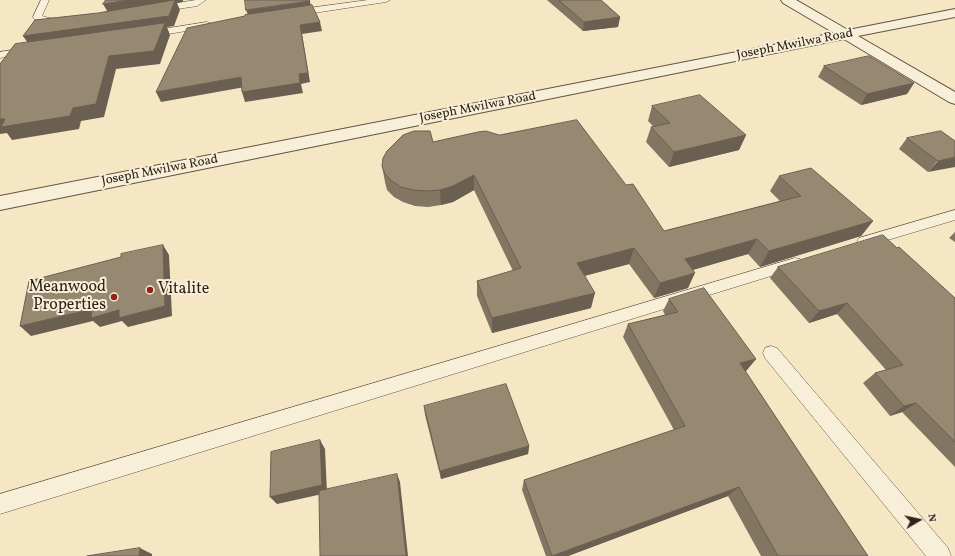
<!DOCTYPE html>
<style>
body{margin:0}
#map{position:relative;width:955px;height:556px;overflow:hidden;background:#f5e6c4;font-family:Vollkorn,serif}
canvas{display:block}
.north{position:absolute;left:899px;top:500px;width:40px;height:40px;-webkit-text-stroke:3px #f8efd9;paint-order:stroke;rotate:81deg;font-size:11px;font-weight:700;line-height:16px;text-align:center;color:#322219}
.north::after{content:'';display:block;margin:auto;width:14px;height:18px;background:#322219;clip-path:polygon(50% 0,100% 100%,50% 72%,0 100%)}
</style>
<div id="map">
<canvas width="955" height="556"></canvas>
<div class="north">N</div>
</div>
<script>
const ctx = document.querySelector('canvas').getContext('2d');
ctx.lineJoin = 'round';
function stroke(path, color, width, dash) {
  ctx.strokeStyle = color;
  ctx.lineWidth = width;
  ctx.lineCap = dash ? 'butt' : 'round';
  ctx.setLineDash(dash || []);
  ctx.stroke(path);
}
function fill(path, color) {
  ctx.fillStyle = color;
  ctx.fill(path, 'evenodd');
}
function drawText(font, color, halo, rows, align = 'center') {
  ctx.font = font + ' Vollkorn,serif';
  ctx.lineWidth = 4;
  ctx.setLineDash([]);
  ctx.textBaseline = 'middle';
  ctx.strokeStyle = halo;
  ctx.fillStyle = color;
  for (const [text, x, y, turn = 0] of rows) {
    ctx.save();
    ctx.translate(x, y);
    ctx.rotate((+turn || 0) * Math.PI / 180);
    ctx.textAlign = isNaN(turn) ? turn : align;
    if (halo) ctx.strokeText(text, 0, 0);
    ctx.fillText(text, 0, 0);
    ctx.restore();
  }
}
const service = new Path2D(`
 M 41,0 L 49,0 L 42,16 L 49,18 L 64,19 L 65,21 L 64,23 L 48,24 L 34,19 L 33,17 Z
 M 196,0 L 206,0 L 197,6 L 158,12 L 154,9 L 158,6 Z
 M 368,0 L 390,0 L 386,2 L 294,16 L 290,13 L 294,10 Z
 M 207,22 L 210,23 L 211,25 L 210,27 L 150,37 L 145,34 L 150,31 Z
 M 27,48 L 30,49 L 32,51 L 30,53 L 0,58 L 0,52 Z
 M 955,210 L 955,220 L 864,247 L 859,246 L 857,242 L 859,238 Z
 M 795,258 L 800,259 L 802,263 L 800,267 L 0,514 L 0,494 Z
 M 771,346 L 777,348 L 948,548 L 951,556 L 926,556 L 765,358 L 763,353 L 765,348 Z`);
const minor = new Path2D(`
 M 781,0 L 796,0 L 848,30 L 955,9 L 955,17 L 858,36 L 955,92 L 955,104 L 949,102 L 844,39 L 0,210 L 0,196 L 834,33 L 783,3 Z`);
const wall = new Path2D(`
 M 547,0 L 601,0 L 620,17 L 618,27 L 583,31 Z
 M 824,66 L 914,83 L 907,94 L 861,105 L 818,77 Z
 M 652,106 L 746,135 L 739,150 L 669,167 L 646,142 L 651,127 L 653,126 L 648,121 Z
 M 907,138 L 955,141 L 928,172 L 899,149 Z
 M 433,142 L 626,185 L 664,231 L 780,201 L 770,191 L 779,176 L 873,221 L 861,236 L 760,267 L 748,254 L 693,270 L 688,288 L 654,298 L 629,264 L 584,276 L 591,308 L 492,333 L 477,296 L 477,281 L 513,271 L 474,190 L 453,202 L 441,205 L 428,207 L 415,206 L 403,202 L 394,197 L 387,190 L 385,182 L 382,166 Z
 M 955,232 L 955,242 L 949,238 Z
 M 778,267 L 955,298 L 955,467 L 902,412 L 890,416 L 863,383 L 875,373 L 886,370 L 837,314 L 809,323 L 770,278 Z
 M 669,299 L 756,359 L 746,371 L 745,371 L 868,556 L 761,556 L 728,496 L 568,556 L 546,556 L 522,490 L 524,480 L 674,430 L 623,337 L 628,324 L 665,315 L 663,311 Z
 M 424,406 L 529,446 L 528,454 L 441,479 L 425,415 Z`);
const shadedWall = new Path2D(`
 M 130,0 L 183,0 L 183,2 L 177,3 L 180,10 L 174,26 L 167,27 L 170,35 L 160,64 L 116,69 L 104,117 L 81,121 L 79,129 L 12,140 L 7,133 L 0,134 L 0,119 L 30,46 L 23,36 L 109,14 L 103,4 Z
 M 310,1 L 311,7 L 248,15 L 246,10 Z
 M 620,17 L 618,27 L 583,31 L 584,22 Z
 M 320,22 L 322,31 L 302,34 L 310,82 L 301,84 L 303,93 L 245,102 L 242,92 L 299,74 L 300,25 Z
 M 241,77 L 245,87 L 161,102 L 156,92 Z
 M 914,83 L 907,94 L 861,105 L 867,94 Z
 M 746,135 L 739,150 L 669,167 L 674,152 Z
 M 955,157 L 955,167 L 928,172 L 938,161 Z
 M 474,175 L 474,190 L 453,202 L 441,205 L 440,190 Z
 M 873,221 L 861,236 L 760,267 L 769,251 Z
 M 757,239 L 748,254 L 678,274 L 685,259 Z
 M 163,245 L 169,255 L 172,316 L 128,327 L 122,321 L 100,327 L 93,321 L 31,336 L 20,326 L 92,309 Z
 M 634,248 L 629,264 L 573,279 L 577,263 Z
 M 695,273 L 688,288 L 654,298 L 660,283 Z
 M 595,293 L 591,308 L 492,333 L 492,318 Z
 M 847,303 L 837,314 L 809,323 L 819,311 Z
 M 756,359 L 746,371 L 731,375 L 740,363 Z
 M 916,403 L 902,412 L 890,416 L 904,406 Z
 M 320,440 L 325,449 L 327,493 L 277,504 L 270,497 Z
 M 529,446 L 528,454 L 441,479 L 440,471 Z
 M 397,474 L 400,482 L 408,556 L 406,556 Z
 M 739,487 L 728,496 L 568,556 L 553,556 Z
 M 140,548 L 152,554 L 152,556 L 139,556 Z`);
const building = new Path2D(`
 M 106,0 L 130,0 L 103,4 Z
 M 175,0 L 169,16 L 23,36 L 35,20 L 98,13 Z
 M 245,0 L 309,0 L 310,1 L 246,10 Z
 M 559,0 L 601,0 L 620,17 L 584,22 Z
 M 312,5 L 320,22 L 300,25 L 308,73 L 299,74 L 300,83 L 242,92 L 241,77 L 156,92 L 187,28 L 245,16 L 245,15 Z
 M 165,23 L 154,51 L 109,56 L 96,104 L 73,108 L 70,116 L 1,127 L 5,119 L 0,119 L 0,64 L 15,44 Z
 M 869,56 L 914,83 L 867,94 L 824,66 Z
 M 700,95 L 746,135 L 674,152 L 651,127 L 670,123 L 652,106 Z
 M 577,120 L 626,185 L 633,184 L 664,231 L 801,196 L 779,176 L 811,168 L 873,221 L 769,251 L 757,239 L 685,259 L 695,273 L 660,283 L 634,248 L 577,263 L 595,293 L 492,318 L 477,281 L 521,268 L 474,175 L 453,186 L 440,190 L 427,191 L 413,190 L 401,187 L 392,181 L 385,174 L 382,166 L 383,158 L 387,151 L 403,135 L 414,131 L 430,131 L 433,142 L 478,132 L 486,131 L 499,135 Z
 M 941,131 L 955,141 L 955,157 L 938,161 L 907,138 Z
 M 883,235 L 897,248 L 899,247 L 955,298 L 955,442 L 916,403 L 904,406 L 875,373 L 903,365 L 847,303 L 819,311 L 778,267 Z
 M 163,245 L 165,306 L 119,318 L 119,310 L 91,318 L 92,309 L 20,326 L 29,281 L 121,257 L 121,254 Z
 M 704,288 L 756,359 L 740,363 L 868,556 L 778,556 L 739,487 L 552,556 L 524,480 L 685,426 L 628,324 L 678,312 L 669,299 Z
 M 506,384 L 529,446 L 440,471 L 424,406 Z
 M 320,440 L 322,485 L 270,497 L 271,452 Z
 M 397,474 L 406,556 L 320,556 L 319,491 Z
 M 140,548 L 139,556 L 87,556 Z`);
const markers = [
 [150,290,4,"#8f2418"],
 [114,297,4,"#8f2418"]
];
const farStreetnames = [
 ["Joseph Mwilwa Road",795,45,-11],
 ["Joseph Mwilwa Road",478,108,-11],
 ["Joseph Mwilwa Road",160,171,-11]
];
const poiNames = [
 ["Meanwood",106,288],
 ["Properties",106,306],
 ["Vitalite",158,290,"left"]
];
stroke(service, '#635344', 1);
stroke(minor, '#635344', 2);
fill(service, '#f8efd9');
fill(minor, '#f8efd9');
fill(wall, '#827562');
fill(shadedWall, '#6a5f50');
fill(building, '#978872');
stroke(building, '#6a5f50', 1);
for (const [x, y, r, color] of markers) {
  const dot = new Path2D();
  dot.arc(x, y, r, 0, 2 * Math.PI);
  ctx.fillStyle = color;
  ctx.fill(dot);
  stroke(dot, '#f8efd9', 1.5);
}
drawText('13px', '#322219', '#f8efd9', farStreetnames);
drawText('16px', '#322219', '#f8efd9', poiNames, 'right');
</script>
